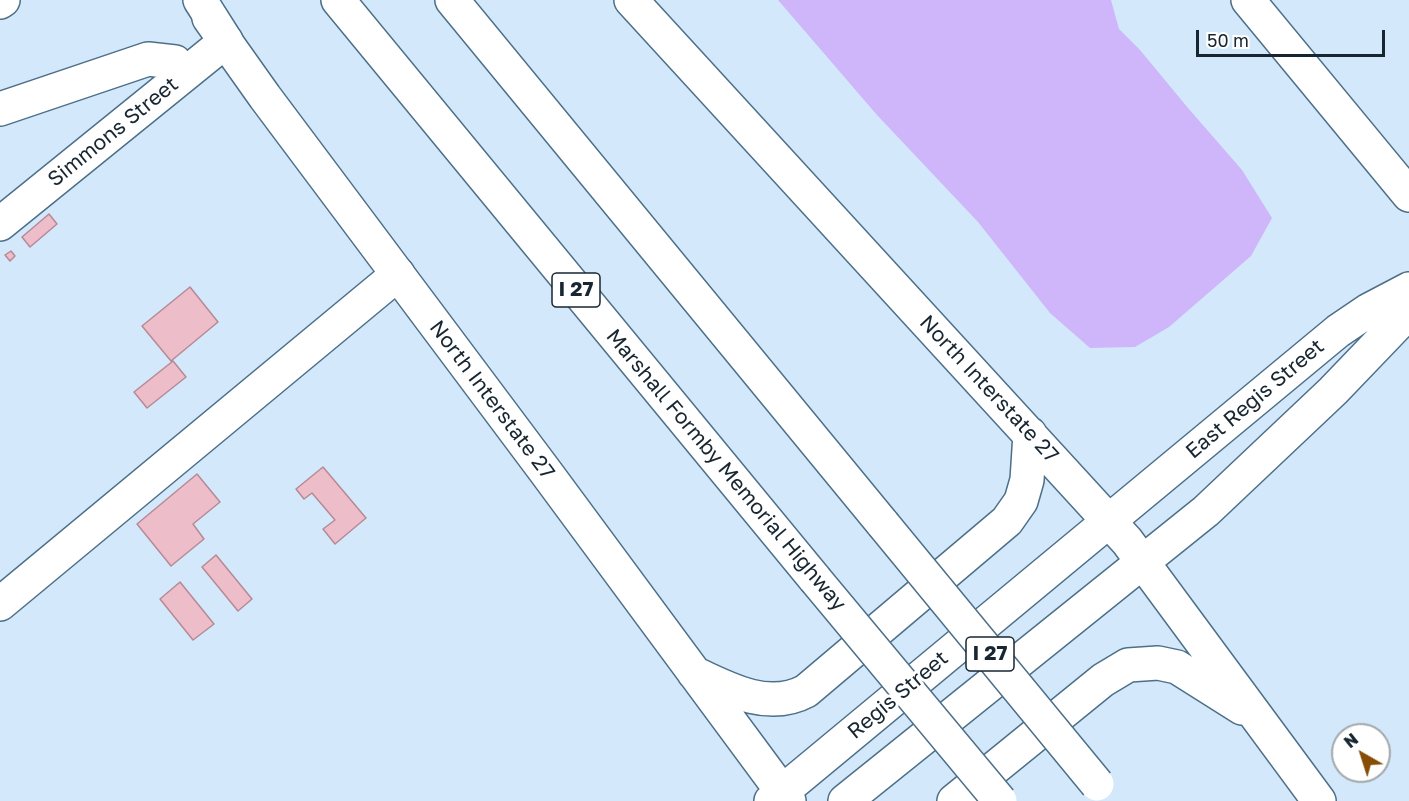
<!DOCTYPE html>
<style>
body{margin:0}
#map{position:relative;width:1409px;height:801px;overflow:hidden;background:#d3e9fb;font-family:"Golos Text",sans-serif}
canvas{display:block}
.north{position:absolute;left:1331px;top:723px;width:60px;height:60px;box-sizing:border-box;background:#fff;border:2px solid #a2a8ad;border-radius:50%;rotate:321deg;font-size:16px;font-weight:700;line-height:24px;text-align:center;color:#172631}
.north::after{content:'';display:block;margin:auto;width:21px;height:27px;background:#874c05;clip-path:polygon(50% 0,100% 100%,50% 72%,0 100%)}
.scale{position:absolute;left:1196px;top:30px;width:189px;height:27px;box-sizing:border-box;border:3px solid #172631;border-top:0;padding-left:8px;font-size:18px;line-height:21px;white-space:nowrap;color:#172631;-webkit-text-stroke:4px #fff;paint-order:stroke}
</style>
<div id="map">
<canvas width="1409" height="801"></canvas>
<div class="north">N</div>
<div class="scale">50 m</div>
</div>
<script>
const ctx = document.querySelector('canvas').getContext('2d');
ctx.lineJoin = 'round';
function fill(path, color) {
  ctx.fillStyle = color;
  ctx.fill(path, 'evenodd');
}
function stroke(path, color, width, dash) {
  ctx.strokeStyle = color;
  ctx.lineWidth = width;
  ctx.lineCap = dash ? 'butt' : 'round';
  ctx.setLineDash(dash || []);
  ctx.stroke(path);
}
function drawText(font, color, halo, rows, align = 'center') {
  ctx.font = font + ' "Golos Text",sans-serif';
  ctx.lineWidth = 6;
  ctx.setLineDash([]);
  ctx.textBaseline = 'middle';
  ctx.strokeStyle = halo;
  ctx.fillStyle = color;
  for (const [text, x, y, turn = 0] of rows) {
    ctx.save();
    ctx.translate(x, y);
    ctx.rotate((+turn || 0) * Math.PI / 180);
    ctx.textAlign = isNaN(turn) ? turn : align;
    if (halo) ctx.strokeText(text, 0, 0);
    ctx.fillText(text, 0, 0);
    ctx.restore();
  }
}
const water = new Path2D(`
 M 778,0 L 1111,0 L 1119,29 L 1140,50 L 1188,108 L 1242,170 L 1272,218 L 1251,256 L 1169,327 L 1135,347 L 1090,348 L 1050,313 L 978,222 L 877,115 Z`);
const building = new Path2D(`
 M 49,214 L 57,224 L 30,247 L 22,237 Z
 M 11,251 L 15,256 L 10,261 L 5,255 Z
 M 190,287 L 218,322 L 171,361 L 142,326 Z
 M 173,361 L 186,377 L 147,408 L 134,392 Z
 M 323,467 L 366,518 L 335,544 L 323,529 L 335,520 L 312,493 L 304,499 L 296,489 Z
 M 197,474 L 220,502 L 193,524 L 204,539 L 171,566 L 137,524 Z
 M 216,555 L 252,599 L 238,611 L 202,567 Z
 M 180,582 L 214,624 L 193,640 L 160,599 Z`);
const minor = new Path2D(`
 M 1248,0 L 1409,195
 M 0,2 L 3,0
 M 0,109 L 148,59 L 175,62 L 185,74
 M 0,224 L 226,41
 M 0,604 L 398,274`);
const major = new Path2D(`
 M 631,0 L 1127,541 L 1319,801
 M 209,18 L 265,97 L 545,471 L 789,801
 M 694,673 C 729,690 769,711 806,691 L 1007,521 L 1021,501 L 1027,480 L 1030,434
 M 771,801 L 1338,331 L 1369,310 L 1409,289
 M 845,801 L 1206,511 L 1333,391 L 1405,316 L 1409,309
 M 954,801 L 1103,680 L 1128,665 L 1158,663 L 1177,667 L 1242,708`);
const highway = new Path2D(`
 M 200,0 L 226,41
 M 338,0 L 815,579
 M 452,0 L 883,524`);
const highwayBridge = new Path2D(`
 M 883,524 L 1097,784
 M 815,579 L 1000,801`);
const shields = [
 [576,290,48],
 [990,654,48]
];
const shieldNames = [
 ["I 27",576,290],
 ["I 27",990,654]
];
const streetNames = [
 ["Simmons Street",113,132,-39],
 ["North Interstate 27",989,389,47],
 ["East Regis Street",1255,399,-40],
 ["North Interstate 27",492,400,53],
 ["Marshall Formby Memorial Highway",726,470,50],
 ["Regis Street",898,695,-40]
];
fill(water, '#cfb5fa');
fill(building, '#edbeca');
stroke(building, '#b68995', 1.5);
stroke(minor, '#4d6f88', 36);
stroke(major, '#4d6f88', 36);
stroke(highway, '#4d6f88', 36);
stroke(minor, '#fff', 33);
stroke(major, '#fff', 33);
stroke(highway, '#fff', 33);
stroke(highwayBridge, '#4d6f88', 36, []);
stroke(highwayBridge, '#fff', 33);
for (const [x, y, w] of shields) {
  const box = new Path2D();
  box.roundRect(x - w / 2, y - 17, w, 34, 4.5);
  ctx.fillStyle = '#fff';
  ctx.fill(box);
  stroke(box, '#172631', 1.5);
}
drawText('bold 20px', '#172631', null, shieldNames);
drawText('21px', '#172631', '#fff', streetNames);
</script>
